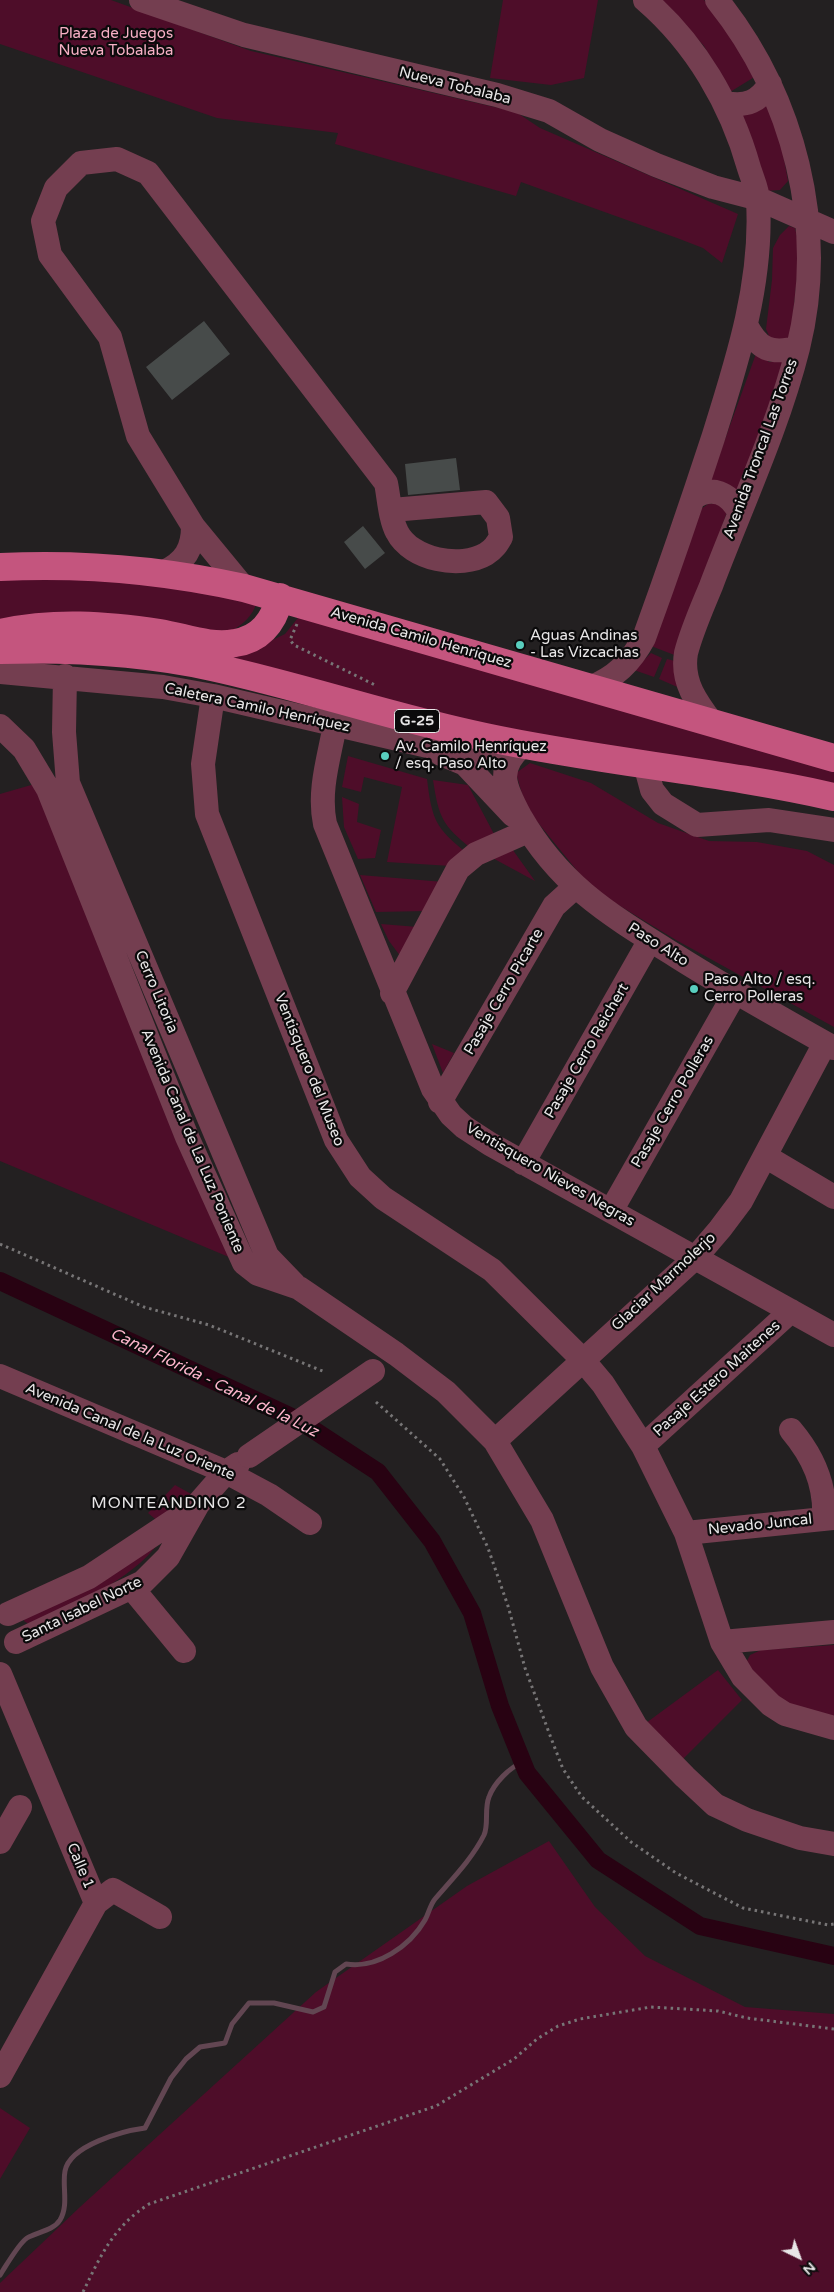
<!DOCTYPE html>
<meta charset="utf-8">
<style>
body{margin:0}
#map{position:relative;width:834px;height:2292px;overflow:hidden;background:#232021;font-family:"Varela Round",sans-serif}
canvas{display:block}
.north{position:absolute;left:774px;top:2232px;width:50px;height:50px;-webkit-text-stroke:4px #0b0a0b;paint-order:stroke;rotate:138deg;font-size:14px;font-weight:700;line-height:20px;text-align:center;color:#e8e6e7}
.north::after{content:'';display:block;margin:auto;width:18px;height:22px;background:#e8e6e7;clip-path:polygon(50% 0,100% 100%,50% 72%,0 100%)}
</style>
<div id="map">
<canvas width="834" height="2292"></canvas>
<div class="north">N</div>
</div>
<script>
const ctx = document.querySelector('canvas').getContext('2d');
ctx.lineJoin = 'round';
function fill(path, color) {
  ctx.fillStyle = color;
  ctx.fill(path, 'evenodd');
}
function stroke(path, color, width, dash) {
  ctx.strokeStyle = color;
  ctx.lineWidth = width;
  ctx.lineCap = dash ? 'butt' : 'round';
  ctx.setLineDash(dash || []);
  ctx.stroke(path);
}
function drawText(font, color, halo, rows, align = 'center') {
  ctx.font = font + ' "Varela Round",sans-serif';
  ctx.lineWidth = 4.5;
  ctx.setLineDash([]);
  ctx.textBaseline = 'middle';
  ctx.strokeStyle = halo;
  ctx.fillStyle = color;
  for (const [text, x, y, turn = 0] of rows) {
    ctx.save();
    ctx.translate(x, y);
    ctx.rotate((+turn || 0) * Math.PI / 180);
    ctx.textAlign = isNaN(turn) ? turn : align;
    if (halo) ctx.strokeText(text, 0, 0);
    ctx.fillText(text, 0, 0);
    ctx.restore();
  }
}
const green = new Path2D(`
 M 0,0 L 111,0 L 251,51 L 516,112 L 540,128 L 738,214 L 722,263 L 703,248 L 677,238 L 521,182 L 516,196 L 335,144 L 338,133 L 217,118 L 0,44 Z
 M 503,0 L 598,0 L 584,78 L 551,85 L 490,78 Z
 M 662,0 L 704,0 L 718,14 L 756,76 L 730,92 L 704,46 Z
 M 766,99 L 782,147 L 788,181 L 780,190 L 766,191 L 739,109 Z
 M 789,226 L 795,228 L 800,250 L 791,332 L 786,343 L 770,338 L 766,329 L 772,280 L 773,248 L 780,235 Z
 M 757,351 L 769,362 L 789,362 L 737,496 L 708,486 Z
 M 708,504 L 719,504 L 727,512 L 677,656 L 651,646 L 701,509 Z
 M 0,579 L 139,580 L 257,602 C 252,617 243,624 230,632 L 0,623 Z
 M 301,614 L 834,768 L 834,783 L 505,730 L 63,634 L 244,654 L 285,634 Z
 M 651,653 L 662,658 L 654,677 L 634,670 Z
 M 667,659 L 675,661 L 682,689 L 659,679 Z
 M 348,756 L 427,779 C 432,819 435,828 467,853 L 451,866 L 387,862 L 402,787 L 364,777 L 361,792 L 342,787 Z
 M 530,763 L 591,783 L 658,823 L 709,841 L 757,842 L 807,851 L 834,865 L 834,1027 L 676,940 L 592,889 L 526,808 L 516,773 Z
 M 433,780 L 468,785 L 494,834 L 472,849 C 442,825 439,818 433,780 Z
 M 45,781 L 236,1260 L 0,1161 L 0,794 Z
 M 342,797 L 359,804 L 357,822 L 381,830 L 375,858 L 358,859 L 344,827 Z
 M 510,846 L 535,881 L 487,855 Z
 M 360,875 L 444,882 L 427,911 L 376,912 Z
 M 381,924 L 418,927 L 401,957 L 389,941 Z
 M 432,1044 L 454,1053 L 443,1073 Z
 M 175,1485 L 193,1495 L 160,1523 L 148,1513 Z
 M 159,1542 C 133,1580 71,1606 30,1625 L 24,1621 L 25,1616 Z
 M 834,1645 L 834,1717 L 786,1704 L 767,1689 L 746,1663 L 750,1655 L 761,1650 Z
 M 718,1670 L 742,1700 L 681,1761 L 646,1723 Z
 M 549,1841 L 595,1907 L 645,1956 L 745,2007 L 834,2014 L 834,2292 L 0,2292 L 0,2283 L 80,2207 L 316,1992 L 467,1886 Z
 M 0,2108 L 30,2128 L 0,2179 Z`);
const stream = new Path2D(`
 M 0,2275 C 6,2266 19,2243 27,2238 C 37,2232 53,2231 60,2220 C 69,2205 62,2186 65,2171 C 70,2145 123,2131 145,2128 L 171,2078 L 186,2059 L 200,2047 L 225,2043 L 232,2024 L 249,2003 L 274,2003 L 313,2012 L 324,2007 L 335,1972 L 346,1964 C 377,1969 410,1946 425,1920 C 429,1913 430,1905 435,1899 C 452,1879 472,1859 484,1835 C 489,1824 484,1809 489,1797 C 494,1783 510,1767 523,1762`);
const canal = new Path2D(`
 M 0,1281 L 300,1421 L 378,1472 L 432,1541 L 472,1613 L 500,1706 L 527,1773 L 598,1860 L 700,1926 L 834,1956`);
const building = new Path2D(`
 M 204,321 L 230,354 L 172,400 L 146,367 Z
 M 456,458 L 460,490 L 408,495 L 405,464 Z
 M 363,526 L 385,553 L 365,569 L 344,542 Z`);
const path = new Path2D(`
 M 297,624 L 290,640 L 294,645 L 377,686
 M 0,1244 L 144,1307 L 209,1325 L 325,1372
 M 376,1402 L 440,1459 L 464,1497 L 488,1548 L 508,1606 L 525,1668 L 551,1738 L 563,1769 L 582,1797 L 631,1842 L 676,1873 L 743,1908 L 828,1925 L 834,1924
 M 83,2292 C 101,2255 113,2227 149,2204 L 436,2106 L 514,2059 L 537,2039 L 558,2026 L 580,2019 L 651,2007 L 718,2011 L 747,2018 L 834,2029`);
const minor = new Path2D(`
 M 141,0 L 244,35 L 497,95 L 549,111 L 600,140 L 656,165 L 713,187 L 759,199 L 834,232
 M 726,103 C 747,107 759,101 770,84
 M 746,325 C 759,350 770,354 798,348
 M 693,498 C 712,485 729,493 739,512
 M 164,572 C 185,562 193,549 193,526
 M 244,588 L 193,526 L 138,436 L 110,337 L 50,255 L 43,221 L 56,188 L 81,163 L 117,159 L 148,173 L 386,483 C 389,498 390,519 397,532 C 411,560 461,569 486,554 C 494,549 497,544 501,537 L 498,518 L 486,502 L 392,510
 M 0,672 L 163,687 L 213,696 L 445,750 L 512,755
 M 65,676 L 64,732 L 68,783 L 267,1256 L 294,1284
 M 589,688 C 615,678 631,662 644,638 C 668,572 691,505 713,438 C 737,362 763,282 758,201 C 758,190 752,178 749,168 C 731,104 696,44 645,0
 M 213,696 L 203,764 L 207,814 L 336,1140 L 360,1177 L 383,1198 L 492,1270 L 582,1359 L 603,1384 L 643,1446 L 686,1533 L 722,1642 L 743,1677 L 771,1705 L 785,1714 L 834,1728
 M 713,724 C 697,703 681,682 686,653 C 692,630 702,608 711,586 C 740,509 778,428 798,348 C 828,227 794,96 717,0
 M 335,725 C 329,758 318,791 325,824 L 433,1089 L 451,1115 L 464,1127 L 490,1144 L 834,1335
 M 0,726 L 24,749 L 48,789 L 187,1137 L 244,1263 L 258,1274 L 299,1288 L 396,1354 L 446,1392 L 495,1441 L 542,1520 L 602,1667 L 636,1727 L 685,1777 L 715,1805 L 747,1820 L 800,1838 L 834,1844
 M 522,746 C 495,769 505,788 520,816 C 560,886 610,915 676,956 C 728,989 781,1018 834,1048
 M 441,754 L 465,764 L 513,815
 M 645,764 L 652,790 L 663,804 L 697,825 L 769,820 L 834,830
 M 392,993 L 458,869 L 476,854 L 528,831
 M 440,1102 L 554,906 L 575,887
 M 765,1156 L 834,1197
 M 523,1163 L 650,940
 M 611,1211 L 735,993
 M 0,1376 L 226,1472 L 269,1495 L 310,1523
 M 791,1430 C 813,1456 826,1484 824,1519
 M 495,1441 L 696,1257 L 720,1229 L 741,1201 L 825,1043
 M 643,1446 L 791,1311
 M 686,1533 L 834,1518
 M 132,1588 L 184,1651
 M 8,1614 L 89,1577 L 193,1508
 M 16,1642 L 143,1582 L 168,1557 L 198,1504 L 226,1472 L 238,1464
 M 722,1642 L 834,1632
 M 0,1674 L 96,1903 L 0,2076
 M 0,1842 L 20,1807
 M 96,1903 L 113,1890 L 160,1917`);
const major = new Path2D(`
 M 0,567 C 83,563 164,570 244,588 L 834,758
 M 0,633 C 54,621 106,625 160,633 C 184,637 211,648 235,643 C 261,639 274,621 280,597
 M 0,650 C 71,648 143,652 212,667 C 304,687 393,718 485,737 C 601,762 719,771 834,797`);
const minorBridge = new Path2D(`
 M 249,1456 L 373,1371`);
const markers = [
 [520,645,5,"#59cebe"],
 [385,756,5,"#59cebe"],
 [694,989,5,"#59cebe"]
];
const shields = [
 [417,721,45]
];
const shieldNames = [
 ["G-25",417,721]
];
const parkNames = [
 ["Plaza de Juegos",116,34],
 ["Nueva Tobalaba",116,51]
];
const streetNames = [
 ["Nueva Tobalaba",455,86,14],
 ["Avenida Troncal Las Torres",761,449,-70],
 ["Avenida Camilo Henríquez",421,638,16],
 ["Caletera Camilo Henríquez",257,708,12],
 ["Paso Alto",658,945,32],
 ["Cerro Litoria",156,992,67],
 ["Pasaje Cerro Picarte",504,992,-60],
 ["Pasaje Cerro Reichert",587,1051,-60],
 ["Ventisquero del Museo",309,1070,68],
 ["Pasaje Cerro Polleras",673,1102,-60],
 ["Avenida Canal de La Luz Poniente",192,1141,67],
 ["Ventisquero Nieves Negras",550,1175,30],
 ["Glaciar Marmolerjo",664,1282,-43],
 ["Pasaje Estero Maitenes",717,1379,-42],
 ["Avenida Canal de la Luz Oriente",130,1432,23],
 ["Nevado Juncal",760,1525,-6],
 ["Santa Isabel Norte",82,1610,-26],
 ["Calle 1",80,1866,67]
];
const poiNames = [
 ["Aguas Andinas",530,636],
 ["- Las Vizcachas",530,653],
 ["Av. Camilo Henríquez",395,747],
 ["/ esq. Paso Alto",395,764],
 ["Paso Alto / esq.",704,980],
 ["Cerro Polleras",704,997]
];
const waterNames = [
 ["Canal Florida - Canal de la Luz",214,1383,26]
];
const neighbourhoodNames = [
 ["MONTEANDINO 2",169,1504]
];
fill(green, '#4e0d29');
stroke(stream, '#624652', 5);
stroke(canal, '#280212', 18);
fill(building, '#474b4a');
stroke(path, '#777576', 3, [2.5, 4]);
stroke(minor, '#743e50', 24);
stroke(major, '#c4557e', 28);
stroke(minorBridge, '#743e50', 24);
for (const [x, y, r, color] of markers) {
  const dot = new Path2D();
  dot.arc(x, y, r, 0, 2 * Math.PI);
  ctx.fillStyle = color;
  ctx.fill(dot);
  stroke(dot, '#0b0a0b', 2);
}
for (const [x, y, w] of shields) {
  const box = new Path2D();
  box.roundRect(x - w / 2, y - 11.5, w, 23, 4);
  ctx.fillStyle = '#0b0a0b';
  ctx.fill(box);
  stroke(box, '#e8e6e7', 1);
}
drawText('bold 14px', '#e8e6e7', null, shieldNames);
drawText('15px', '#f6afc4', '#0b0a0b', parkNames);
drawText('15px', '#e8e6e7', '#0b0a0b', streetNames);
drawText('15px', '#e8e6e7', '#0b0a0b', poiNames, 'left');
drawText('italic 16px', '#fcb5cb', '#0b0a0b', waterNames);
ctx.letterSpacing = '1px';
drawText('16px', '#e8e6e7', '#0b0a0b', neighbourhoodNames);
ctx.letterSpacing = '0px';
</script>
